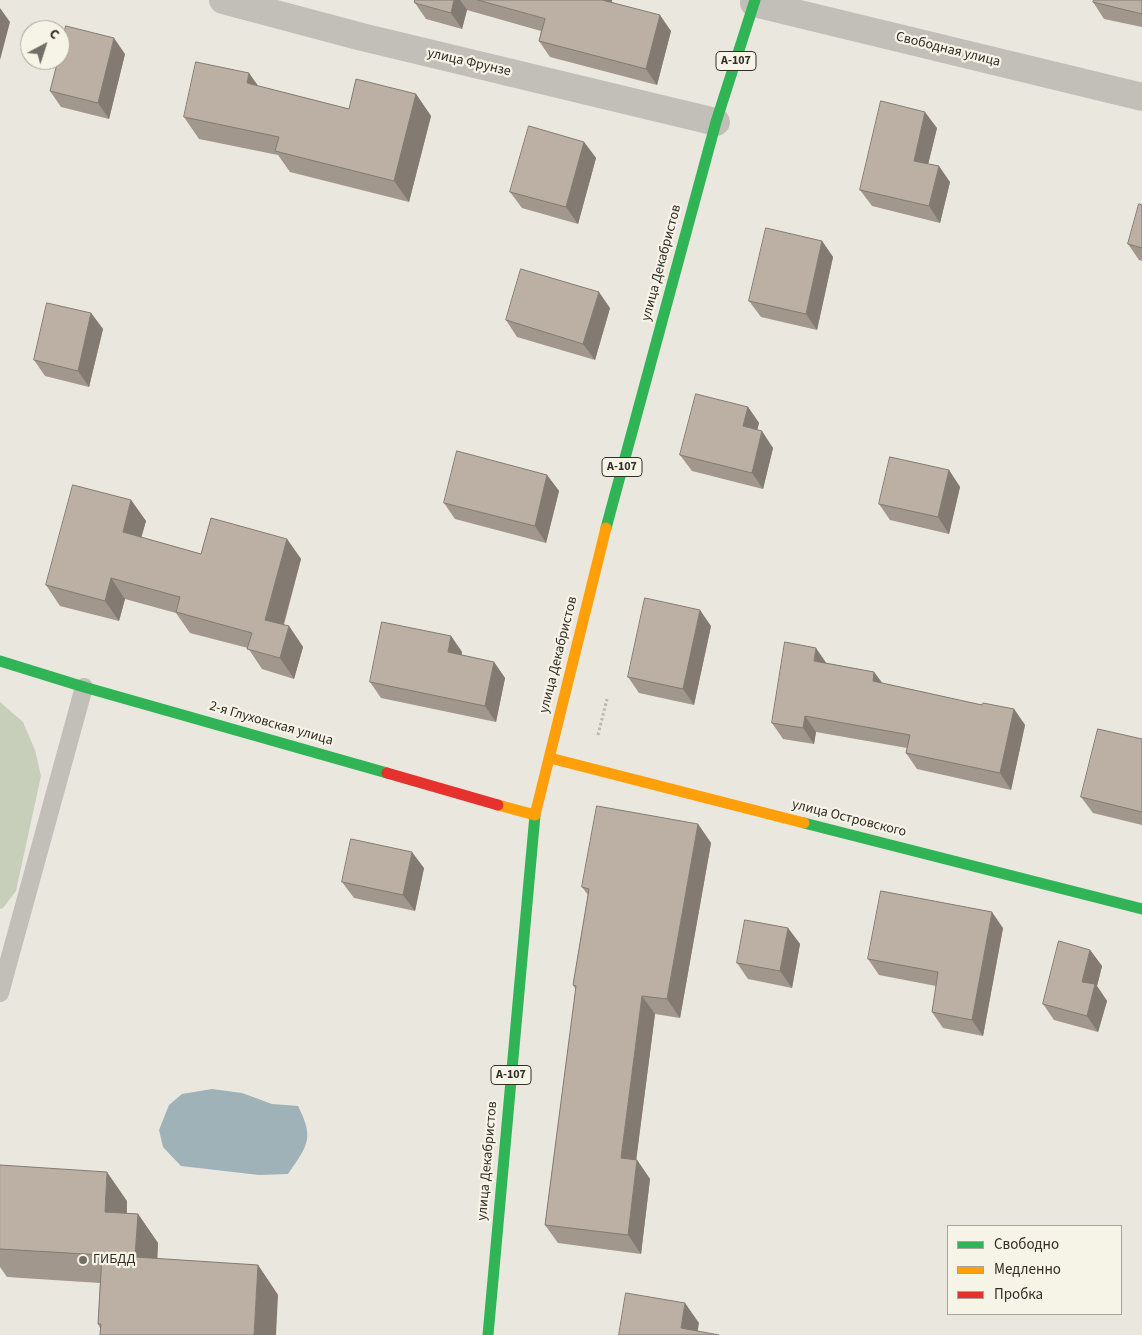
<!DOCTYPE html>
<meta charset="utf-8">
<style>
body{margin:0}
#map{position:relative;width:1142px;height:1335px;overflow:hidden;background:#eae7df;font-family:"Source Sans 3",sans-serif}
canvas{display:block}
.legend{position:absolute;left:947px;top:1225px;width:175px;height:90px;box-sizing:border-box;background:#f6f3e7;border:1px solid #a8a49b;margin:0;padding:6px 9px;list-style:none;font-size:15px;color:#322e28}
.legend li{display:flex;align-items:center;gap:10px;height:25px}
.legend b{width:25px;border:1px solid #a8a49b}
.north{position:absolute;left:20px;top:20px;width:50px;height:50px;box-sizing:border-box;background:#f6f3e7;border:1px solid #a8a49b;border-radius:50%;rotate:40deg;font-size:14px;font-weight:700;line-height:20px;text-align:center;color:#322e28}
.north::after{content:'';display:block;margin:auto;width:18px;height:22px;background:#726f68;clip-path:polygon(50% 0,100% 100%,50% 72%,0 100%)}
</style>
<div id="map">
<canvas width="1142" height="1335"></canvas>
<ul class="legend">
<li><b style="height:6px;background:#30b455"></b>Свободно</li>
<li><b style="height:6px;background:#ff9f0a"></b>Медленно</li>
<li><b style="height:6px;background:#e5322d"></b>Пробка</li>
</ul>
<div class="north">С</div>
</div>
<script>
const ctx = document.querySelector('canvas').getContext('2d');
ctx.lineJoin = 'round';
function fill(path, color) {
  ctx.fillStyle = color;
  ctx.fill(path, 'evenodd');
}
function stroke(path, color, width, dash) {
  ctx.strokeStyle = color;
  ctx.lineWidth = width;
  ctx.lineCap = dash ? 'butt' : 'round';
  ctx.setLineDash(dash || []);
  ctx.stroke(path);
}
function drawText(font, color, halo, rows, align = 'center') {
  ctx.font = font + ' "Source Sans 3",sans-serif';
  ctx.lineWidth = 4.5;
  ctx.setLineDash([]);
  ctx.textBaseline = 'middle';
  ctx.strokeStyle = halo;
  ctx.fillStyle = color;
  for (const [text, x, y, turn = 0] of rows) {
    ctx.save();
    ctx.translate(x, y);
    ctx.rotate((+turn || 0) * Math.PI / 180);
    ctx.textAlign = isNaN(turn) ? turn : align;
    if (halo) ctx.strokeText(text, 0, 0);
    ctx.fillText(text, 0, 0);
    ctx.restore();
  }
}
const green = new Path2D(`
 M 0,702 L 23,722 L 35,750 L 41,776 L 16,891 L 3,908 L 0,909 Z`);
const water = new Path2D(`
 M 212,1089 L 242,1093 L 272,1104 L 298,1106 C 315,1139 307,1146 288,1174 L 259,1175 L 181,1166 L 163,1147 L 159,1130 L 169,1105 L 182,1094 Z`);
const path = new Path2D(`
 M 598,735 L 607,699`);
const lane = new Path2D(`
 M 0,993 L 84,687`);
const street = new Path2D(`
 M 223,0 L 362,37 L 716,122
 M 754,3 L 1142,97`);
const fast = new Path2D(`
 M 606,528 L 716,122 L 755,0
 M 0,661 L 84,687 L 387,773
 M 804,823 L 1142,909
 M 488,1335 L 535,815`);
const slow = new Path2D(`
 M 550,758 L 804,823
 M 498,805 L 535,815 L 606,528`);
const jam = new Path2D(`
 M 387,773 L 498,805`);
const wall = new Path2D(`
 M 415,0 L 612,0 L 612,2 L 671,31 L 657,85 L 550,57 L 539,41 L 541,31 L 467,10 L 462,29 L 426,19 L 415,3 Z
 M 1142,0 L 1142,27 L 1104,19 L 1093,2 Z
 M 125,54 L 109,119 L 61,107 L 50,91 Z
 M 259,86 L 349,109 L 416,94 L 431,116 L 409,202 L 290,172 L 278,155 L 199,139 L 184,117 Z
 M 937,128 L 928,164 L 950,182 L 940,223 L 872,206 L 860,190 Z
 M 584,142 L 596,158 L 578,224 L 522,208 L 510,192 Z
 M 1142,205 L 1142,261 L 1139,260 L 1128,244 Z
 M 822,241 L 833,257 L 817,330 L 761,317 L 749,301 Z
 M 610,308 L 595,360 L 517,337 L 506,320 Z
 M 91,313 L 103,329 L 89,387 L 45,376 L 34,360 Z
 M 748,407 L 759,423 L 757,430 L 773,448 L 763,489 L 692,471 L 680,455 Z
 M 949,470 L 960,487 L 949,534 L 890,520 L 879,504 Z
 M 547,475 L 559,491 L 546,543 L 455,519 L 444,503 Z
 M 131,500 L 146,521 L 141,537 L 201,554 L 287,539 L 301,559 L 284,625 L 289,626 L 303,647 L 294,679 L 262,669 L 248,648 L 190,633 L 176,613 L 125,599 L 119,621 L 60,606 L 46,585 Z
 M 711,626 L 694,705 L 639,693 L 628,677 Z
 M 451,636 L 462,652 L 462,655 L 494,662 L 505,678 L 496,722 L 381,698 L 370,682 Z
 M 827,663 L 874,672 L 882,683 L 982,705 L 1014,709 L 1025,725 L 1011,790 L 917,769 L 906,753 L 907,748 L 816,732 L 814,744 L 783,739 L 772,723 Z
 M 1142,739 L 1142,825 L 1093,813 L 1081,797 Z
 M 698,824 L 711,843 L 680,1018 L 655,1014 L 636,1160 L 637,1160 L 650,1179 L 641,1254 L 558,1243 L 545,1225 L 576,990 L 573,985 L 588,895 L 582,887 Z
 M 424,868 L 415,911 L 354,898 L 342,882 Z
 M 788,928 L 800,944 L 792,988 L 748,979 L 737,963 Z
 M 1003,928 L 983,1036 L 943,1028 L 932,1012 L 936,986 L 879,975 L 868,959 Z
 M 1090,950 L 1102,966 L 1097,986 L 1107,1001 L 1098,1032 L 1054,1020 L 1043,1004 Z
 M 0,1165 L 127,1201 L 127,1213 L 138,1214 L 158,1243 L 157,1259 L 258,1265 L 278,1295 L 100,1328 L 98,1324 L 100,1283 L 7,1277 L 0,1267 Z`);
const shadedWall = new Path2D(`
 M 454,0 L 460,0 L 467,10 L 462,29 L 451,13 Z
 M 598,0 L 612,0 L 608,15 Z
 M 0,8 L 10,22 L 0,60 Z
 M 660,15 L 671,31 L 657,85 L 646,69 Z
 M 114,38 L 125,54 L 109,119 L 98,103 Z
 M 249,73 L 264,94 L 247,83 Z
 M 416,94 L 431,116 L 409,202 L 394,181 Z
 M 925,112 L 937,128 L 925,177 L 914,161 Z
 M 584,142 L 596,158 L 578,224 L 566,207 Z
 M 939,166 L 950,182 L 940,223 L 929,206 Z
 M 822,241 L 833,257 L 817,330 L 806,314 Z
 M 599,292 L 610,308 L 595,360 L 583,344 Z
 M 91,313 L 103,329 L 89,387 L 78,371 Z
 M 748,407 L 759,423 L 754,442 L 743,426 Z
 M 762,431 L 773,448 L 763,489 L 752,473 Z
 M 949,470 L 960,487 L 949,534 L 938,517 Z
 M 547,475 L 559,491 L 546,543 L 535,526 Z
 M 131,500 L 146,521 L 137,553 L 123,532 Z
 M 287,539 L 301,559 L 279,640 L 265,620 Z
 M 111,578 L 125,599 L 119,621 L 105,601 Z
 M 700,610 L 711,626 L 694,705 L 683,689 Z
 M 289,626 L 303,647 L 294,679 L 280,658 Z
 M 451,636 L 462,652 L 459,668 L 448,652 Z
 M 816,648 L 827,664 L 814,661 Z
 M 494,662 L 505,678 L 496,722 L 485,706 Z
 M 874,672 L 886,688 L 873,681 Z
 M 1014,709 L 1025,725 L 1011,790 L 1000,773 Z
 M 805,716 L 816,732 L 814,744 L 803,728 Z
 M 698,824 L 711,843 L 680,1018 L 667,999 Z
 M 412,852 L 424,868 L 415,911 L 403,895 Z
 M 992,912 L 1003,928 L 983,1036 L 972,1020 Z
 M 788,928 L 800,944 L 792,988 L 780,971 Z
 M 1090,950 L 1102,966 L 1097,986 L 1107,1001 L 1098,1032 L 1087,1016 L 1082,982 Z
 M 642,996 L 655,1014 L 634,1177 L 621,1158 Z
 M 637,1160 L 650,1179 L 641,1254 L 628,1235 Z
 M 107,1172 L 127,1201 L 125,1241 L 105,1212 Z
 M 138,1214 L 158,1243 L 156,1287 L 135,1257 Z
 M 258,1265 L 278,1295 L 276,1335 L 254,1335 Z
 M 685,1303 L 699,1323 L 697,1335 L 681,1328 Z`);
const building = new Path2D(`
 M 415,0 L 454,0 L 451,13 L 415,3 Z
 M 478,0 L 602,0 L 660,15 L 646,69 L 539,41 L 545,19 Z
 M 1094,0 L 1142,0 L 1142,14 L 1093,2 Z
 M 66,26 L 114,38 L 98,103 L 50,91 L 58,60 L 60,60 L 60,50 Z
 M 196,62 L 249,73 L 247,83 L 349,109 L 356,79 L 416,94 L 394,181 L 275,151 L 279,137 L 184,117 Z
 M 881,101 L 925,112 L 914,161 L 939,166 L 929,206 L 860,190 Z
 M 529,126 L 584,142 L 566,207 L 510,192 Z
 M 1139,204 L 1142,205 L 1142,248 L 1128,244 Z
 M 766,228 L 822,241 L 806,314 L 749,301 Z
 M 521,269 L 599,292 L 583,344 L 506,320 Z
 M 47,303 L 91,313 L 78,371 L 34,360 Z
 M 696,394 L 748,407 L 743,426 L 762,431 L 752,473 L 680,455 Z
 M 457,451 L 547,475 L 535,526 L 444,503 Z
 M 890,457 L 949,470 L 938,517 L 879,504 Z
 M 73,485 L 131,500 L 123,532 L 201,554 L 211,518 L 287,539 L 265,620 L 289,626 L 280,658 L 247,649 L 252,633 L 176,612 L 180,597 L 111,578 L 105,601 L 46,585 Z
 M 645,598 L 700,610 L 683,689 L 628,677 Z
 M 382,622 L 451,636 L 448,652 L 494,662 L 485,706 L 370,682 Z
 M 785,642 L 816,648 L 814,661 L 874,672 L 873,681 L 982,705 L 983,703 L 1014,709 L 1000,773 L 906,753 L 910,735 L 805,716 L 803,728 L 772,723 Z
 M 1098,729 L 1142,739 L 1142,812 L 1081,797 Z
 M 597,806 L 698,824 L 667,999 L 642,996 L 621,1158 L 637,1160 L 628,1235 L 545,1225 L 576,986 L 573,985 L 589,889 L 582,887 Z
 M 351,839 L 412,852 L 403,895 L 342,882 Z
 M 881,891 L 992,912 L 972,1020 L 932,1012 L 938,972 L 868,959 Z
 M 745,920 L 788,928 L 780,971 L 737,963 Z
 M 1059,941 L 1090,950 L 1082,982 L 1095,984 L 1087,1016 L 1043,1004 Z
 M 0,1165 L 107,1172 L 105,1212 L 138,1214 L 135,1257 L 258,1265 L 254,1335 L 100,1335 L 101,1324 L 98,1324 L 102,1255 L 0,1249 Z
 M 626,1293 L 685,1303 L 681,1328 L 719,1335 L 619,1335 Z`);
const markers = [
 [83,1260,5,"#726f68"]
];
const shields = [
 [736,61,40],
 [622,467,40],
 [511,1075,40]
];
const shieldNames = [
 ["А-107",736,61],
 ["А-107",622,467],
 ["А-107",511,1075]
];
const streetNames = [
 ["Свободная улица",948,50,14],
 ["улица Фрунзе",469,63,13],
 ["улица Декабристов",662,263,-75],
 ["улица Декабристов",559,655,-76],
 ["2-я Глуховская улица",271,724,16],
 ["улица Островского",849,819,14],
 ["улица Декабристов",488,1161,-85]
];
const poiNames = [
 ["ГИБДД",93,1260]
];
fill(green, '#c7cfbb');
fill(water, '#9eb2b8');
stroke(path, '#bbb8b2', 3, [2.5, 2.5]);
stroke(lane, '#c2bfb9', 18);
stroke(street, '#c2bfb9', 28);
stroke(fast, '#30b455', 11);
stroke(slow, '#ff9f0a', 11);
stroke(jam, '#e5322d', 11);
fill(wall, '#a1978c');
fill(shadedWall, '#837b72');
fill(building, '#bbb0a3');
stroke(building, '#837b72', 1);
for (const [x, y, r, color] of markers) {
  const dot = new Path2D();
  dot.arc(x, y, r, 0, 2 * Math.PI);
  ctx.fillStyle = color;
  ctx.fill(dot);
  stroke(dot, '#f6f3e7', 2);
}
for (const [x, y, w] of shields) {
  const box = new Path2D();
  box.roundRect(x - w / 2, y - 9.5, w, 19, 4);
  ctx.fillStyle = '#f6f3e7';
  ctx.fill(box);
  stroke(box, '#322e28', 1);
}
drawText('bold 12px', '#322e28', null, shieldNames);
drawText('14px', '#322e28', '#f6f3e7', streetNames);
drawText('14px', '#322e28', '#f6f3e7', poiNames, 'left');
</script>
